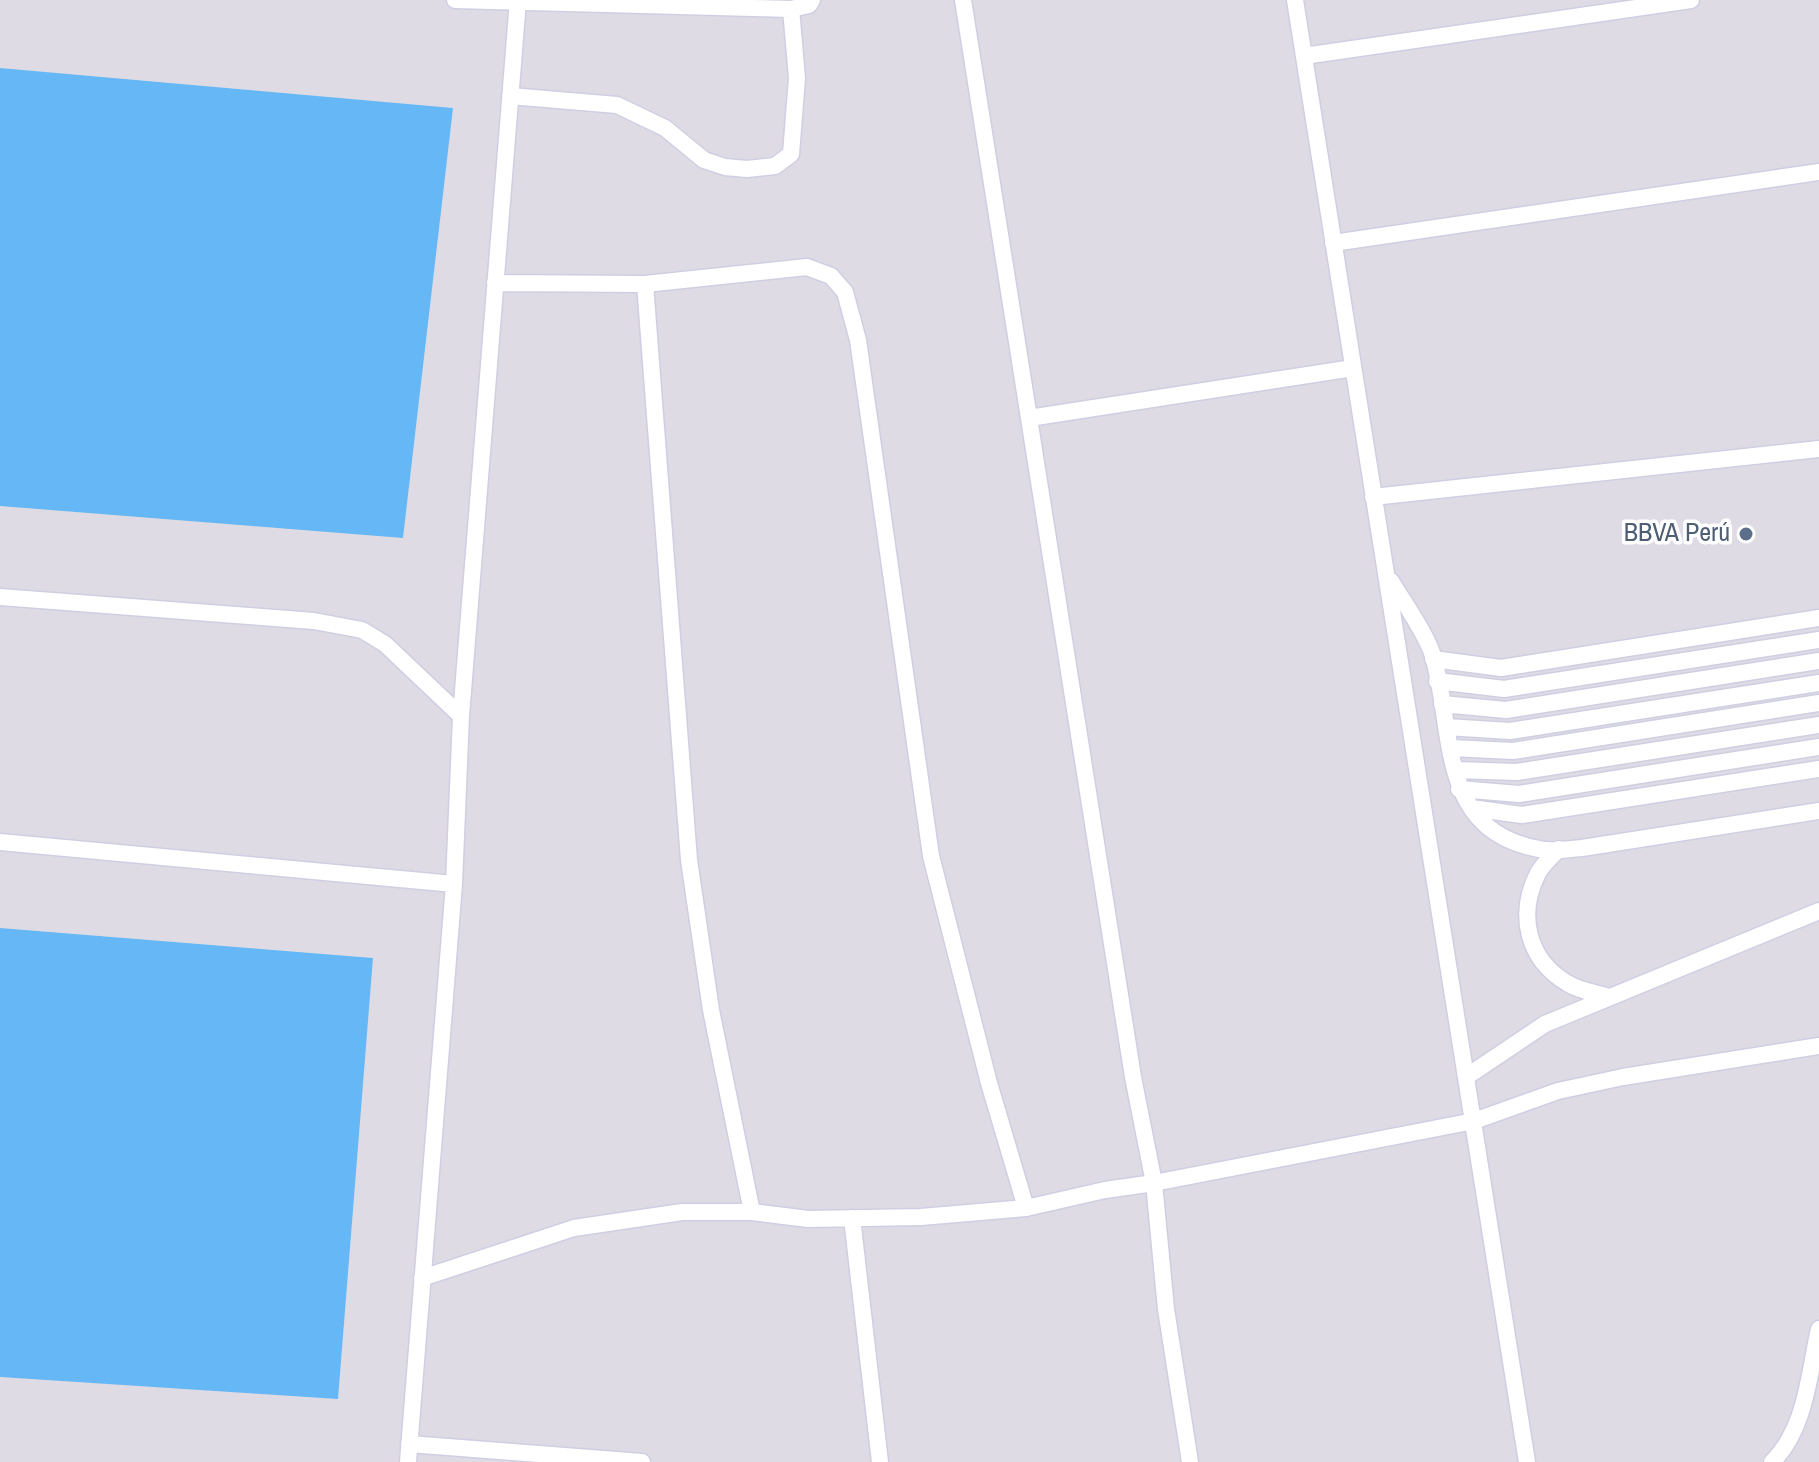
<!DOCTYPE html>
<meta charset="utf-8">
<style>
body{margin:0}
canvas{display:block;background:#ece7da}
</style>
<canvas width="1819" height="1462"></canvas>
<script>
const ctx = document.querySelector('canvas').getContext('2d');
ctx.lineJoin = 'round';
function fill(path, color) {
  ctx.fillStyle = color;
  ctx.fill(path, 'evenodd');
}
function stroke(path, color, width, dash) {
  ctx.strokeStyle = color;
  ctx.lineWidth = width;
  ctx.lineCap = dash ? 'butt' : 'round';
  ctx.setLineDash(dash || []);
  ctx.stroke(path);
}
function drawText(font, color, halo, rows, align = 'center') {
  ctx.font = font + ' "Archivo Narrow",sans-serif';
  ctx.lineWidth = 7;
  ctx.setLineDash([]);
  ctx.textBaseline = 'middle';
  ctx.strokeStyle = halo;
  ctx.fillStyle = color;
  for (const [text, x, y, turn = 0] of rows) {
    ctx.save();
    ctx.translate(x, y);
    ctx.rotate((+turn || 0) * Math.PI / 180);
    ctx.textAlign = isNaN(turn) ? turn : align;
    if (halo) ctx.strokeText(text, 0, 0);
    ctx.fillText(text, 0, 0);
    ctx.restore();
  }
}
const industrial = new Path2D(`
 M 0,0 L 1819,0 L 1819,1462 L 0,1462 L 0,1377 L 338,1398 L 373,958 L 0,928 L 0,506 L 403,538 L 452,108 L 0,68 Z`);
const water = new Path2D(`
 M 0,68 L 453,108 L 403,538 L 0,506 Z
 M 0,928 L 373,958 L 338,1399 L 0,1377 Z`);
const lane = new Path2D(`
 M 455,0 L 791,9 L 797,78 L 791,154 L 775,166 L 747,169 L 725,167 L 704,160 L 665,128 L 617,105 L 510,96
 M 963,0 L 1133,1077 L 1154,1183 L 1166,1309 L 1190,1462
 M 1295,0 L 1527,1462
 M 791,9 L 809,5 L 812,0
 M 1304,56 L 1691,0
 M 1333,243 L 1819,172
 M 495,283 L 645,284 L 807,267 L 831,276 L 845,292 L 858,340 L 931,856 L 989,1083 L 1026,1208
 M 645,284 L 689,860 L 711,1010 L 752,1212
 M 1029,418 L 1353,368
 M 1373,497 L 1819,449
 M 1391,581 C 1403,601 1427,635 1433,656 C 1455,733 1437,831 1539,849 C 1552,852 1568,849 1582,848 L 1819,811
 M 0,597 L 314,621 L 362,630 L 385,644 L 461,716
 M 1433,659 L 1501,668 L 1819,618
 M 1437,681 L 1504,689 L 1819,640
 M 1442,704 L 1506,710 L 1819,661
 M 1446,727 L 1510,731 L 1819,683
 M 1451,748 L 1513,751 L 1819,703
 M 1455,770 L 1517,772 L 1819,725
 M 1459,789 L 1519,794 L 1819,747
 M 1471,808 L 1522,815 L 1819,769
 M 0,842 L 454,884
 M 1559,849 C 1552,856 1543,864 1538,873 C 1517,914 1527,959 1567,983 C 1579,991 1597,993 1610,997
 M 1466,1077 L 1545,1024 L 1819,911
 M 852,1218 L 880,1462
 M 422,1278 L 574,1228 L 682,1212 L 752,1212 L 808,1219 L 921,1217 L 1026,1208 L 1105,1190 L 1154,1183 L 1474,1121 L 1558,1091 L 1623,1077 L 1819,1046
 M 409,1444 L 642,1462
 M 408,1462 L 454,884 L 461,716 L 518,0
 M 1772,1462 C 1806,1429 1809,1373 1819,1329`);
const markers = [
 [1746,534,8,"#5c6f8a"]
];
const serviceNames = [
 ["BBVA Perú",1730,534]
];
fill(industrial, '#dfdbe4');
fill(water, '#66b7f5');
stroke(lane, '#cfcfe3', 19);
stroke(lane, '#fff', 16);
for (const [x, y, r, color] of markers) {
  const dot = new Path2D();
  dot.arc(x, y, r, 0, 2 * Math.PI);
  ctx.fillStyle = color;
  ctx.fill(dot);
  stroke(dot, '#fff', 3);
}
drawText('26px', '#4e5e75', '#fff', serviceNames, 'right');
</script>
